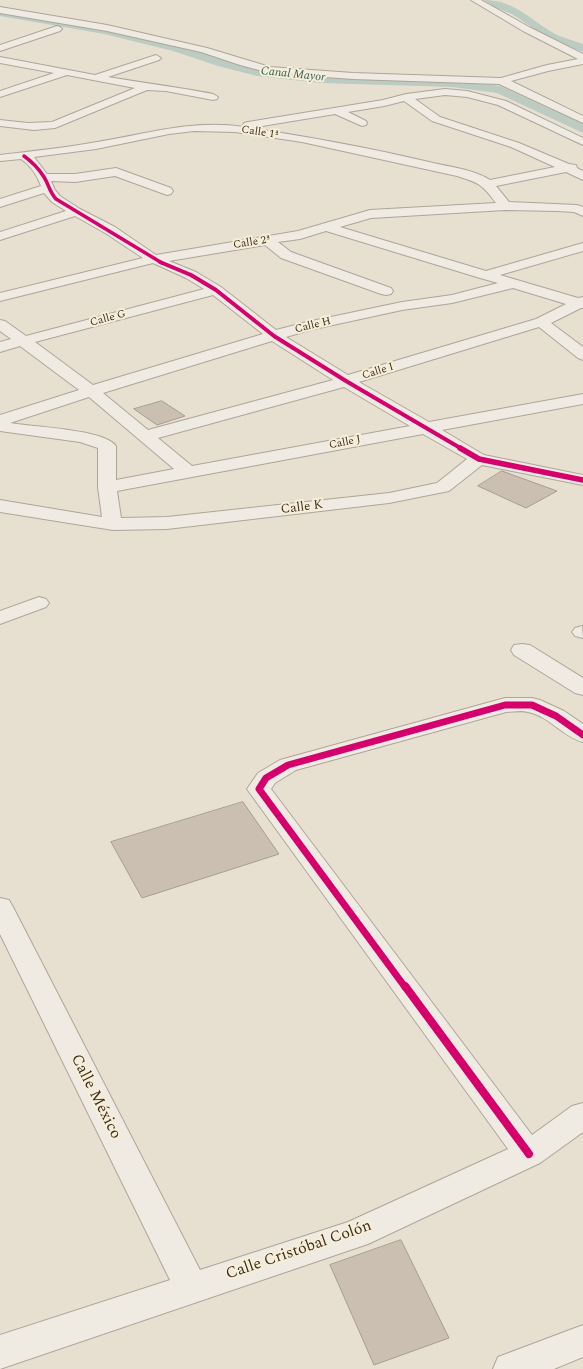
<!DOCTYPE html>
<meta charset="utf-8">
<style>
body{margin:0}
canvas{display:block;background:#e7e0d1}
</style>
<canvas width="583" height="1369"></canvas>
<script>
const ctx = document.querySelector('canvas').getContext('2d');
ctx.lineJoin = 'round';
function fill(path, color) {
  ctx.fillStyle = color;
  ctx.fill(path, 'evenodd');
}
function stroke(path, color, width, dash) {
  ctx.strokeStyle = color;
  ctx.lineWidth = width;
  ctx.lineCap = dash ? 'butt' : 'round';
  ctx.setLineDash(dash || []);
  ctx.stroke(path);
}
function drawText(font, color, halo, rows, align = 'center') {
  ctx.font = font + ' Spectral,serif';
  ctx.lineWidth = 4;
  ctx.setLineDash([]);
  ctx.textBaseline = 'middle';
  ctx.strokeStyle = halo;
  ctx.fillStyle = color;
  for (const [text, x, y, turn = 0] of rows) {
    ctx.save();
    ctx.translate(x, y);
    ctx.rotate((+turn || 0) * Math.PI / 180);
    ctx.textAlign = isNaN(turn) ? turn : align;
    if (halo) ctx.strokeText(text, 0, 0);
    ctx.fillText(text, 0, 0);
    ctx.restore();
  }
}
const canal = new Path2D(`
 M 484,0 C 516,0 532,22 559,36 C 567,39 575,41 583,44 L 583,52 L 551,40 L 512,14 L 496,8 Z
 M 0,10 L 104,28 L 181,45 L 226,60 L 257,68 L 320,75 L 452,79 L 500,86 L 583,124 L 583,133 L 497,93 L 452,87 L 320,83 L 257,76 L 218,66 L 173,51 L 104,34 L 0,16 Z`);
const building = new Path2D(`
 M 162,401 L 185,416 L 157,425 L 134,409 Z
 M 502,471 L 557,491 L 526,508 L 478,486 Z
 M 243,802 L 279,854 L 142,898 L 111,842 Z
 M 401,1240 L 449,1338 L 374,1365 L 330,1265 Z`);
const minor = new Path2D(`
 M 471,0 L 481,0 L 529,27 L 583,54 L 583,64 L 548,71 L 511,81 L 583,116 L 583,123 L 499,84 L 353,79 L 270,73 L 240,65 L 201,52 L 107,31 L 0,13 L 0,7 L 107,25 L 207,48 L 270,67 L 353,73 L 501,78 L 547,65 L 578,59 L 523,31 Z
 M 57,26 L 60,27 L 62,29 L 60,31 L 0,51 L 0,45 Z
 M 156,55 L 161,58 L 159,60 L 108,77 C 143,83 178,87 213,94 L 218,97 L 217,99 L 213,100 L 166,91 L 147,90 L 55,128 L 34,130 L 0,126 L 0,120 L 28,123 L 52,122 L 135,88 L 67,75 L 0,97 L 0,91 L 54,73 L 0,63 L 0,57 L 95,75 Z
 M 445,89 L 467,91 L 506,101 L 583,138 L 583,145 L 498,105 L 467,97 L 445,95 L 415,99 L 440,117 L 519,143 L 569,164 L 576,165 L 577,168 L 583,171 L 583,180 L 566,172 L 496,186 L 509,202 L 577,205 L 583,207 L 583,216 L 574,212 L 558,211 L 505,210 L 371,218 L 340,227 L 486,271 L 583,243 L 583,251 L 500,275 L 578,298 L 583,297 L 583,308 L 581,308 L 551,323 L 583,347 L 583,360 L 578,358 L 539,327 L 359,382 L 429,422 L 583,394 L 583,404 L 442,430 L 484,455 L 583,475 L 583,485 L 482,465 L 449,491 L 389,503 L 167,529 L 113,530 L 0,512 L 0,500 L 102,517 L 98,487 L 98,448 L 80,442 L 0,431 L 0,415 L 79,390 L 20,346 L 0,352 L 0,342 L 11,339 L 0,331 L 0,320 L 5,321 L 26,336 L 204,289 L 186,278 L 153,263 L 0,301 L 0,293 L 143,258 L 105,233 L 75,216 L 0,240 L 0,232 L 66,211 L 52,202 L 44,193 L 0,207 L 0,199 L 41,186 C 37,175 30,165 21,159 L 0,161 L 0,155 C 32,151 65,148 97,142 C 146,134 193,119 244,127 L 243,125 L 244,123 L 248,122 L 383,100 L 406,94 ZM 404,101 L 432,121 L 511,147 L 555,167 L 490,180 C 473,169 449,167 429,162 C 370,148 310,137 250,128 L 335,114 L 362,126 L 366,125 L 367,123 L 366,121 L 348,112 L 384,106 ZM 194,131 L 235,132 L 302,142 L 457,176 C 479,183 482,184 496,203 L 370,210 L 298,231 L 156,255 L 115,227 L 80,209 L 60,196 L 55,190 L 51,181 L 75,182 L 115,176 L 167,195 L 171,194 L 173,191 L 171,188 L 116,168 L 75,174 L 47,174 L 34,157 L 96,149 L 169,134 ZM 326,231 L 480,278 L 498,283 L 452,295 L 402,302 L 307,322 L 276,330 L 221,287 L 196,272 L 169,261 L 265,245 L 281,258 L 381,294 L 386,295 L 391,294 L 393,291 L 391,288 L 291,252 L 278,242 L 300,239 ZM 513,288 L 566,304 L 536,319 L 348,375 L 286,337 L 310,330 L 402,310 L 452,303 ZM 213,295 L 263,334 L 93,385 L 35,342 ZM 272,341 L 333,380 L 148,430 L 103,393 ZM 344,387 L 410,426 L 192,466 L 158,438 ZM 89,397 L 174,469 L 116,480 L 116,446 C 104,429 32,427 10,423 ZM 423,434 L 467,459 L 437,483 L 389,493 L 167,517 L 121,518 L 117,491 Z
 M 39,597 L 46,599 L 49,603 L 46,607 L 0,624 L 0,611 Z
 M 582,626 L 583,638 L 575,636 L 572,632 L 575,628 Z
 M 522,644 L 530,645 L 583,678 L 583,695 L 575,693 L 514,655 L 511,650 L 514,645 Z
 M 505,698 L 532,698 L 540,700 L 564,711 L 583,724 L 583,742 C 563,737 549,716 528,712 C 521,710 513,712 506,712 L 296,770 L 275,783 L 271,789 L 532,1135 L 572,1106 L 583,1103 L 583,1132 L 540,1163 L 368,1244 L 0,1369 L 0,1335 L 170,1280 L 0,934 L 0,898 L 9,900 L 13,907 L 200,1270 L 348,1222 L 508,1149 L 247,789 L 258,773 L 280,760 Z
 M 583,1325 L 583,1357 L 554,1369 L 493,1369 L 498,1357 Z`);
const cyclewayFar4 = new Path2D(`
 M 24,156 C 31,161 39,169 44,177 C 49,185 49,191 56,199 L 162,263`);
const cyclewayFar3 = new Path2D(`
 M 160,262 L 191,275 L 216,290 L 274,336 L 346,381 L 462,449`);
const cyclewayFar2 = new Path2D(`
 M 460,448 L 479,459 L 583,480`);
const cyclewayFar1 = new Path2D(`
 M 405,987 L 259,789 L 266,778 L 288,765 L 505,705 L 532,705 L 556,716 L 583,735`);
const cycleway = new Path2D(`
 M 405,986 L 529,1154`);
const farStreetnames = [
 ["Calle 1ª",260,133,9],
 ["Calle 2ª",252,243,-9],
 ["Calle G",108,319,-15],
 ["Calle H",313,326,-14],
 ["Calle I",378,372,-17],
 ["Calle J",345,443,-11]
];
const farWaternames = [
 ["Canal Mayor",293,75,6]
];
const streetNames = [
 ["Calle K",302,508,-7]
];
const nearStreetnames = [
 ["Calle México",95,1097,63],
 ["Calle Cristóbal Colón",299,1251,-19]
];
fill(canal, '#bcccc2');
fill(building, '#cbbfb2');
stroke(building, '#a89c90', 1);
stroke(minor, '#ada599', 2);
fill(minor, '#efebe3');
stroke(cyclewayFar4, '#d6006c', 3.5);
stroke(cyclewayFar3, '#d6006c', 4);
stroke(cyclewayFar2, '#d6006c', 5.5);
stroke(cyclewayFar1, '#d6006c', 7);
stroke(cycleway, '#d6006c', 8);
drawText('11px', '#3d2e20', '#f7eed8', farStreetnames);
drawText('italic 12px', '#2f5d5a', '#f7eed8', farWaternames);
drawText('13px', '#3d2e20', '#f7eed8', streetNames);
drawText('16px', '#3d2e20', '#f7eed8', nearStreetnames);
</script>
